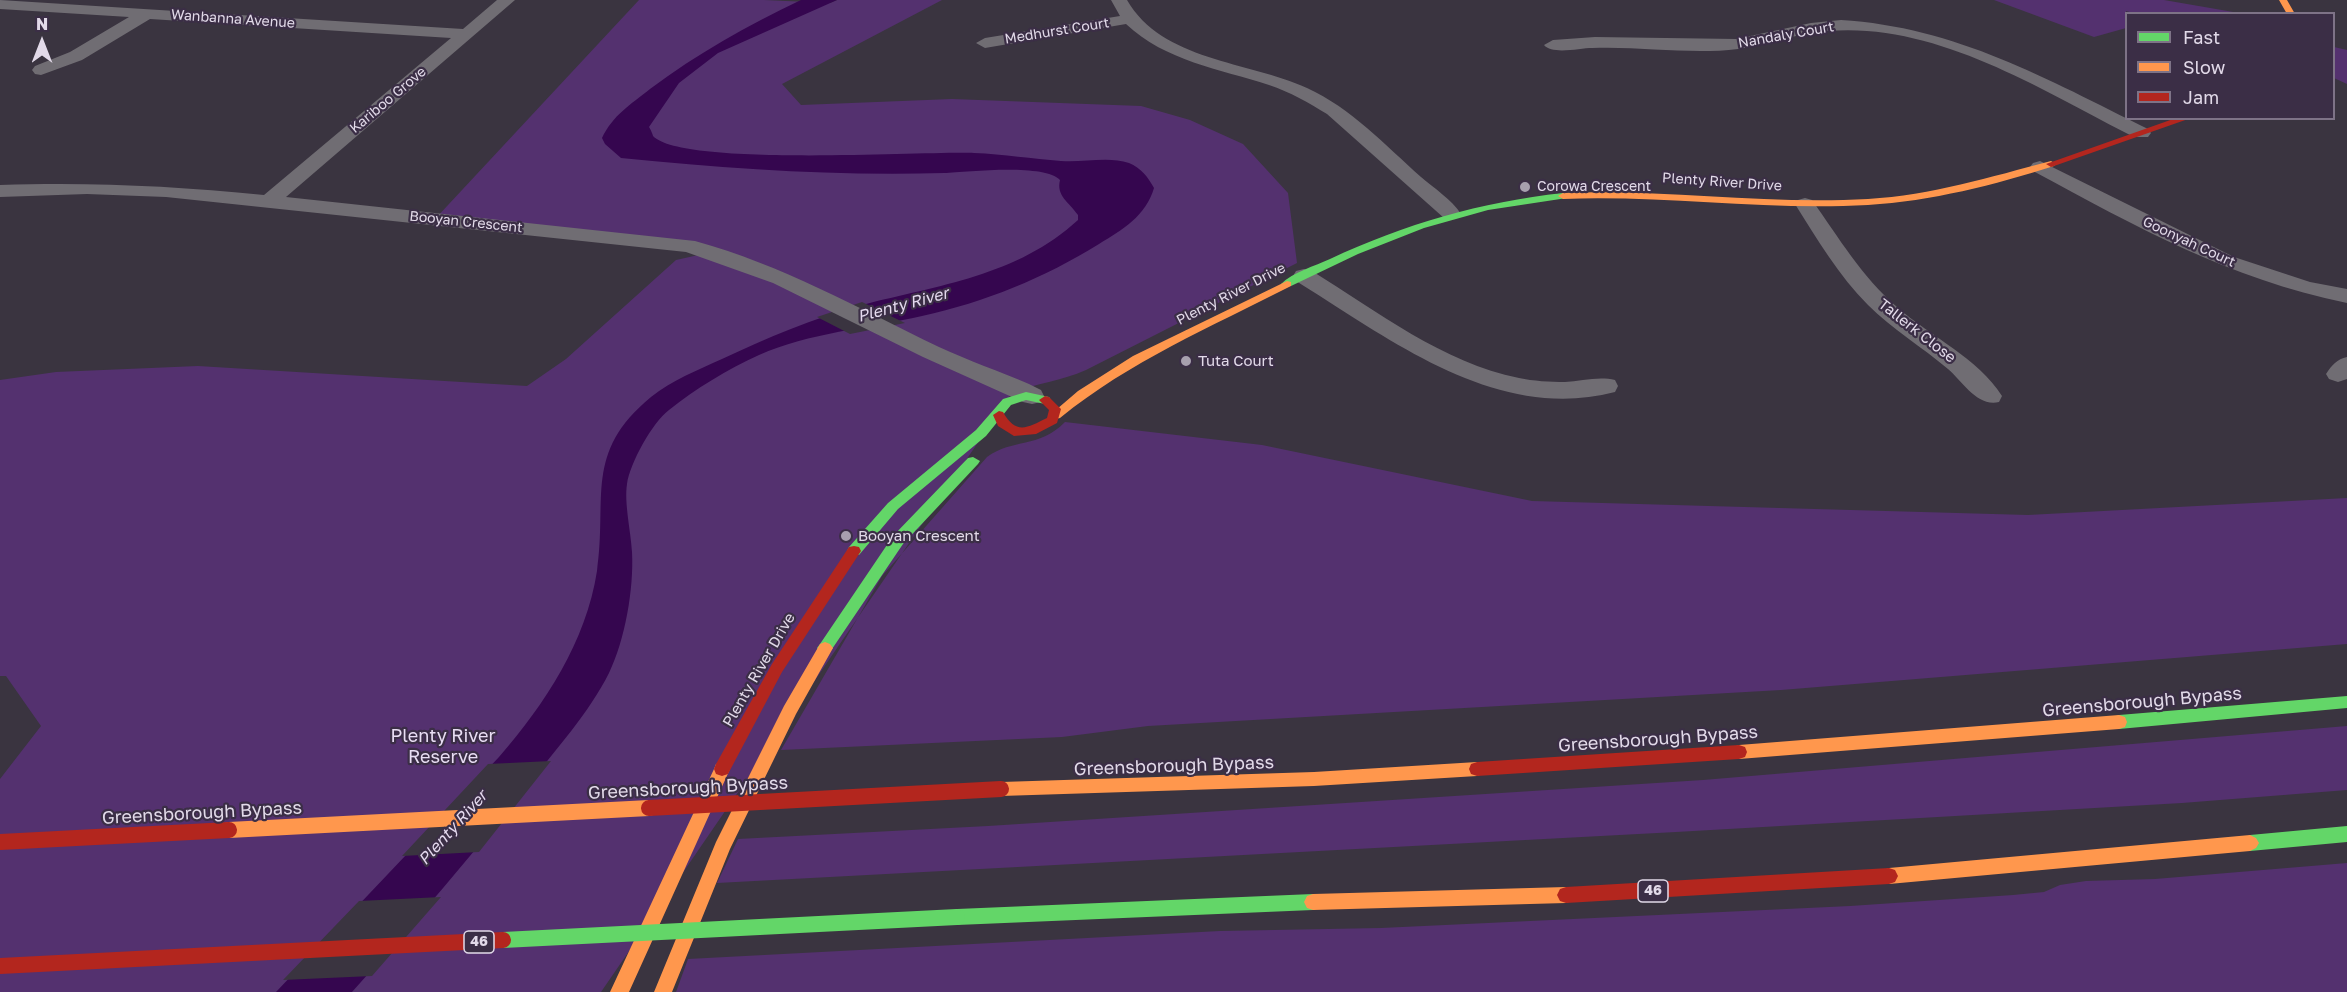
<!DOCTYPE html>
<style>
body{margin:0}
#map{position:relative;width:2347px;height:992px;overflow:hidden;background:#3a3440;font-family:"Golos Text",sans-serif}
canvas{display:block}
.legend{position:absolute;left:2125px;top:12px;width:210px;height:108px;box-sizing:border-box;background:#3b2e46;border:2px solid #7e7387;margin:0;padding:8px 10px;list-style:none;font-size:18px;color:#e2dae9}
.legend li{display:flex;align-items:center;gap:12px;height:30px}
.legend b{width:30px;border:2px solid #7e7387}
.north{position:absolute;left:12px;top:12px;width:60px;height:60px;-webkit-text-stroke:4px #3b2e46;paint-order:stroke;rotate:0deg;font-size:16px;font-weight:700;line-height:24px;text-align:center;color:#e2dae9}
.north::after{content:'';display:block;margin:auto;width:21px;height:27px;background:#e2dae9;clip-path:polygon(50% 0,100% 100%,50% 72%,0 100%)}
</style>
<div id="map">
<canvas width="2347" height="992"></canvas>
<ul class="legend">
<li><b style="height:8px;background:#63d668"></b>Fast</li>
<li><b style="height:8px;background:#ff974d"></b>Slow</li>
<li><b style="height:8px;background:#b3261e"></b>Jam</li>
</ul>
<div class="north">N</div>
</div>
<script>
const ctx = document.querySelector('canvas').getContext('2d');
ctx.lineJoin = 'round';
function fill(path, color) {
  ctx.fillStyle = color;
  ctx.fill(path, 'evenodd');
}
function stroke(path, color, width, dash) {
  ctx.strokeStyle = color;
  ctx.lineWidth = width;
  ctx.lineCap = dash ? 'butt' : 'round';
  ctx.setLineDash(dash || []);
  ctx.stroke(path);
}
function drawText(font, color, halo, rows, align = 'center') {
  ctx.font = font + ' "Golos Text",sans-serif';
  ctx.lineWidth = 4.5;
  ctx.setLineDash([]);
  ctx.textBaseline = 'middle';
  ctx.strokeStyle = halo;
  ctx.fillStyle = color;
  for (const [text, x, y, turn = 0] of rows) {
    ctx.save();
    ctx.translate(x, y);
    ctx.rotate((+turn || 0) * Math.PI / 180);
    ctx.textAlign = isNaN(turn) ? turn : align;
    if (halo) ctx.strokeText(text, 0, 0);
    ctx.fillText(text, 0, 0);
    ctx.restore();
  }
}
const green = new Path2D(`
 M 639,0 L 764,0 L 830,3 L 837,0 L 942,0 L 782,84 L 801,105 L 952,99 L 1141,106 L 1190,120 L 1243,144 L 1288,193 L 1297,263 L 1086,370 C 1062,381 1036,383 1012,393 L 601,992 L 0,992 L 0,779 L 41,726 L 6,676 L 0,676 L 0,380 L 56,372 L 198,366 L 527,386 L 566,359 L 676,260 L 712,252 L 435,219 Z
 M 1994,0 L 2164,0 L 2239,13 L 2137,14 L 2126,11 L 2126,28 L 2094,37 Z
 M 2334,47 L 2347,50 L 2347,84 L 2334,78 Z
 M 1065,422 L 1262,445 L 1532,501 L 2028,515 L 2347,498 L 2347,644 L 1781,690 L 1148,726 L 1062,737 L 781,750 L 882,576 L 987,457 C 1013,438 1038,449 1065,422 Z
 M 2347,726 L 2347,790 L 2182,803 L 1676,832 L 717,883 L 738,839 L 988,826 L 1703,780 Z
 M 2347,863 L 2347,992 L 676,992 L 688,959 L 1220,931 L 1381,928 L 1850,906 L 2013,895 L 2044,892 L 2060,885 L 2086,881 L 2155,879 Z`);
const water = new Path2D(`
 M 801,0 L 837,0 L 718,53 L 679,83 L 649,127 C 650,128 653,135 653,136 C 682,167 923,151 974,153 C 1004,154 1032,159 1061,161 C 1082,163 1108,156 1129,163 C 1141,168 1148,177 1154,188 C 1146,216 1122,230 1099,244 C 1044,278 985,302 922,316 C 868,328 809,333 759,355 C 728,369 695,389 669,410 C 652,423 630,463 627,484 C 624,503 631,532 632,552 C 634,589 625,640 609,673 C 589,713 556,749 529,784 C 472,855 413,924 352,992 L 276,992 L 499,757 C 545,704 586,642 597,571 C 608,498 583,453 651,397 C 672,380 698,370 722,359 C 767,338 814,318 862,305 C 939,285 1017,276 1078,220 L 1078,215 C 1069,202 1056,196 1060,180 C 1044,163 967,172 944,173 C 835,176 729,169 621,158 L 605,144 L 602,138 C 613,115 630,105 650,89 C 698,53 747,26 801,0 Z`);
const pier = new Path2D(`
 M 862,302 L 905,323 L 850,334 L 817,317 Z
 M 551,761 L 479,852 L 402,856 L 488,764 Z
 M 441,897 L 372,976 L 283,980 L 359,901 Z`);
const street = new Path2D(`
 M 0,0 L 463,29 L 497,0 L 515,0 L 286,197 L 695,241 C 782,265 858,308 939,347 C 969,361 999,371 1029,384 L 1041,390 L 1044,396 L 1041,402 L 1032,404 L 1023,402 L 923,357 L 773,283 L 686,252 L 166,197 L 87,194 L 0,197 L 0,185 C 92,182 172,186 264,195 L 451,38 L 150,19 L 82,60 L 41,75 L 35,74 L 32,70 L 35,66 L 70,52 L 129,17 L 0,9 Z
 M 1111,0 L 1127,0 C 1162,61 1248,61 1307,88 C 1351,108 1385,145 1421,177 C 1434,188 1452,200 1461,214 L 1458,218 L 1444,218 L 1327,114 C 1309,103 1290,92 1269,85 C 1220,69 1165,61 1126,24 L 985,48 L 976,43 L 985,38 L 1120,16 Z
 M 1841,20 C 1956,27 2047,79 2148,129 L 2151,133 L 2148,137 L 2134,137 C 2041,90 1937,22 1828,31 C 1797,33 1768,45 1738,49 C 1690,55 1641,46 1592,48 C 1580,48 1552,55 1544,45 L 1553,40 L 1595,37 L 1736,39 L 1811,23 Z
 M 2040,161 L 2234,257 L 2310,282 L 2347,289 L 2347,303 C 2227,278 2139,228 2033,171 L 2030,167 L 2033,163 Z
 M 1805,198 L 1812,200 C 1839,238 1862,277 1897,307 C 1931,337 1978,358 2002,396 L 1999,402 C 1977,407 1963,382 1948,369 C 1922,347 1892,329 1868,305 C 1839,276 1817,239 1795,204 L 1798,200 Z
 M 1304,269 L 1312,271 C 1377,311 1443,363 1519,378 C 1533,381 1550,382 1565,382 C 1581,381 1599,376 1615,380 L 1618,386 L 1615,392 C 1496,423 1390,339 1296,281 L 1293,276 L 1296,271 Z
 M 2347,357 L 2347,379 L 2338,382 L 2329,379 L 2326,374 C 2332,365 2337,359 2347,357 Z`);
const fast = new Path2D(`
 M 1563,193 L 1568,196 L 1567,198 L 1488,210 L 1424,228 L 1358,254 L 1291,286 L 1283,286 L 1281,284 C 1293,272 1315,266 1330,259 C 1405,224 1481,202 1563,193 Z
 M 1026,392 L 1049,397 L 1051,400 L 1045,404 L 1026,400 L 1011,405 L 986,436 L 898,509 L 859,555 L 849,555 L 847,551 L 849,547 L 888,503 L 976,430 L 1003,399 Z
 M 973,457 L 980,461 L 978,464 L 903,544 L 830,652 L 825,654 L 820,652 L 817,648 L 820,644 L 893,536 L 968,458 Z
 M 2347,696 L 2347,708 L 2119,729 L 2113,727 L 2111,722 L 2113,717 L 2119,715 Z
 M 2347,826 L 2347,842 L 2250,851 L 2244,848 L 2241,843 L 2244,838 L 2250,835 Z
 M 1313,894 L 1319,896 L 1322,902 L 1319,908 L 1313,910 L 957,925 L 951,923 L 948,917 L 951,911 L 957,909 Z`);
const slow = new Path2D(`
 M 2279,0 L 2287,0 L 2295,14 L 2287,14 Z
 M 2051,161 L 2056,164 L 2054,166 C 1994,185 1932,201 1868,205 C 1766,211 1665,195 1563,199 L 1558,196 L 1563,193 C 1665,189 1767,205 1868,199 C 1932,195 1990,177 2051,161 Z
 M 1287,281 L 1291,282 L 1291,286 C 1211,327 1130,361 1060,418 L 1056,419 L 1050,415 L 1078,391 L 1133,356 Z
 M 825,642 L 830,644 L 833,648 L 796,714 L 730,849 L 672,992 L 654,992 L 716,842 L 784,706 L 820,644 Z
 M 2119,715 L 2125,717 L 2127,722 L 2125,727 L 2119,729 L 1739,759 L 1733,757 L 1731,752 L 1733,747 L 1739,745 Z
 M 722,762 L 728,764 L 730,769 L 629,992 L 610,992 L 714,769 L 716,764 Z
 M 1477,762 L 1483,764 L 1485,769 L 1483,774 L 1477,776 L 1314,786 L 1001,796 L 995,794 L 993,789 L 995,784 L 1001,782 L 1314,772 Z
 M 2250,835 L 2256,838 L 2259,843 L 2256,848 L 2250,851 L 1889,884 L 1883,882 L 1880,876 L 1883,870 L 1889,868 Z
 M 1566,887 L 1572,889 L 1575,895 L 1572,901 L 1566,903 L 1313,910 L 1307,908 L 1304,902 L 1307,896 L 1313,894 Z`);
const jam = new Path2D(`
 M 2176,118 L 2191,118 L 2054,166 L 2051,167 L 2046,164 Z
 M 1045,396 L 1049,397 L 1061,409 L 1057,423 L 1036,434 L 1014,436 L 998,426 L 993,415 L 999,411 L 1003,412 C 1016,435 1027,428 1047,418 L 1049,410 L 1039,400 Z
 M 854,546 L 859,547 L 861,551 L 782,672 L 728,774 L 722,776 L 716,774 L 714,769 L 716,764 L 772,664 L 849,547 Z
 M 1739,745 L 1745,747 L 1747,752 L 1745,757 L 1739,759 L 1477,776 L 1471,774 L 1469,769 L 1471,764 L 1477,762 Z
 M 1889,868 L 1895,870 L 1898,876 L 1895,882 L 1889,884 L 1566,903 L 1560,901 L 1557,895 L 1560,889 L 1566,887 Z`);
const fastBridge = new Path2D(`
 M 503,940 L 957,917`);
const slowBridge = new Path2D(`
 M 229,830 L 649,808`);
const jamBridge = new Path2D(`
 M 649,808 L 1001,789
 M 0,842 L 229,830
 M 0,966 L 503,940`);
const markers = [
 [1525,187,6,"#a7a0ae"],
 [1186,361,6,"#a7a0ae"],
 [846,536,6,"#a7a0ae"]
];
const farStreetnames = [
 ["Wanbanna Avenue",233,19,4],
 ["Medhurst Court",1057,31,-9],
 ["Nandaly Court",1786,35,-10],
 ["Kariboo Grove",388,100,-40],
 ["Plenty River Drive",1722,182,4],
 ["Booyan Crescent",466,222,6],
 ["Goonyah Court",2189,242,25],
 ["Plenty River Drive",1231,294,-27]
];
const farPoinames = [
 ["Corowa Crescent",1537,187]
];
const shields = [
 [1653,891,30],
 [479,942,30]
];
const shieldNames = [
 ["46",1653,891],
 ["46",479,942]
];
const streetNames = [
 ["Tallerk Close",1917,331,38],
 ["Plenty River Drive",759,670,-60]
];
const poiNames = [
 ["Tuta Court",1198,361],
 ["Booyan Crescent",858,536]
];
const waterNames = [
 ["Plenty River",903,305,-15],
 ["Plenty River",453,828,-48]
];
const nearStreetnames = [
 ["Greensborough Bypass",2142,702,-5],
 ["Greensborough Bypass",1658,739,-4],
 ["Greensborough Bypass",1174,766,-2],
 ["Greensborough Bypass",688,788,-3],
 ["Greensborough Bypass",202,813,-3]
];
const nearParknames = [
 ["Plenty River",443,736],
 ["Reserve",443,757]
];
fill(green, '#54316f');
fill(water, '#35064f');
fill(pier, '#3a3440');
fill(street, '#706d73');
fill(fast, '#63d668');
fill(slow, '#ff974d');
fill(jam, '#b3261e');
stroke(fastBridge, '#63d668', 16);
stroke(slowBridge, '#ff974d', 16);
stroke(jamBridge, '#b3261e', 16);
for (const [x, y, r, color] of markers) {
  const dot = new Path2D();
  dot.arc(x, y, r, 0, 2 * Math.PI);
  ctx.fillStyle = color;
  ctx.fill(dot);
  stroke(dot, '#3b2e46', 2);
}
drawText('14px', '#e2dae9', '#3b2e46', farStreetnames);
drawText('14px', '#e2dae9', '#3b2e46', farPoinames, 'left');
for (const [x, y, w] of shields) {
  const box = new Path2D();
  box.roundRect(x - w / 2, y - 11, w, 22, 4.5);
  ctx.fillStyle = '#3b2e46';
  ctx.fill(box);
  stroke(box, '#e2dae9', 1.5);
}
drawText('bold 14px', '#e2dae9', null, shieldNames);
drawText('15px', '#e2dae9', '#3b2e46', streetNames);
drawText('15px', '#e2dae9', '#3b2e46', poiNames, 'left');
drawText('italic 16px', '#e5daef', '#3b2e46', waterNames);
drawText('18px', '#e2dae9', '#3b2e46', nearStreetnames);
drawText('18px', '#e9def4', '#3b2e46', nearParknames);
</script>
